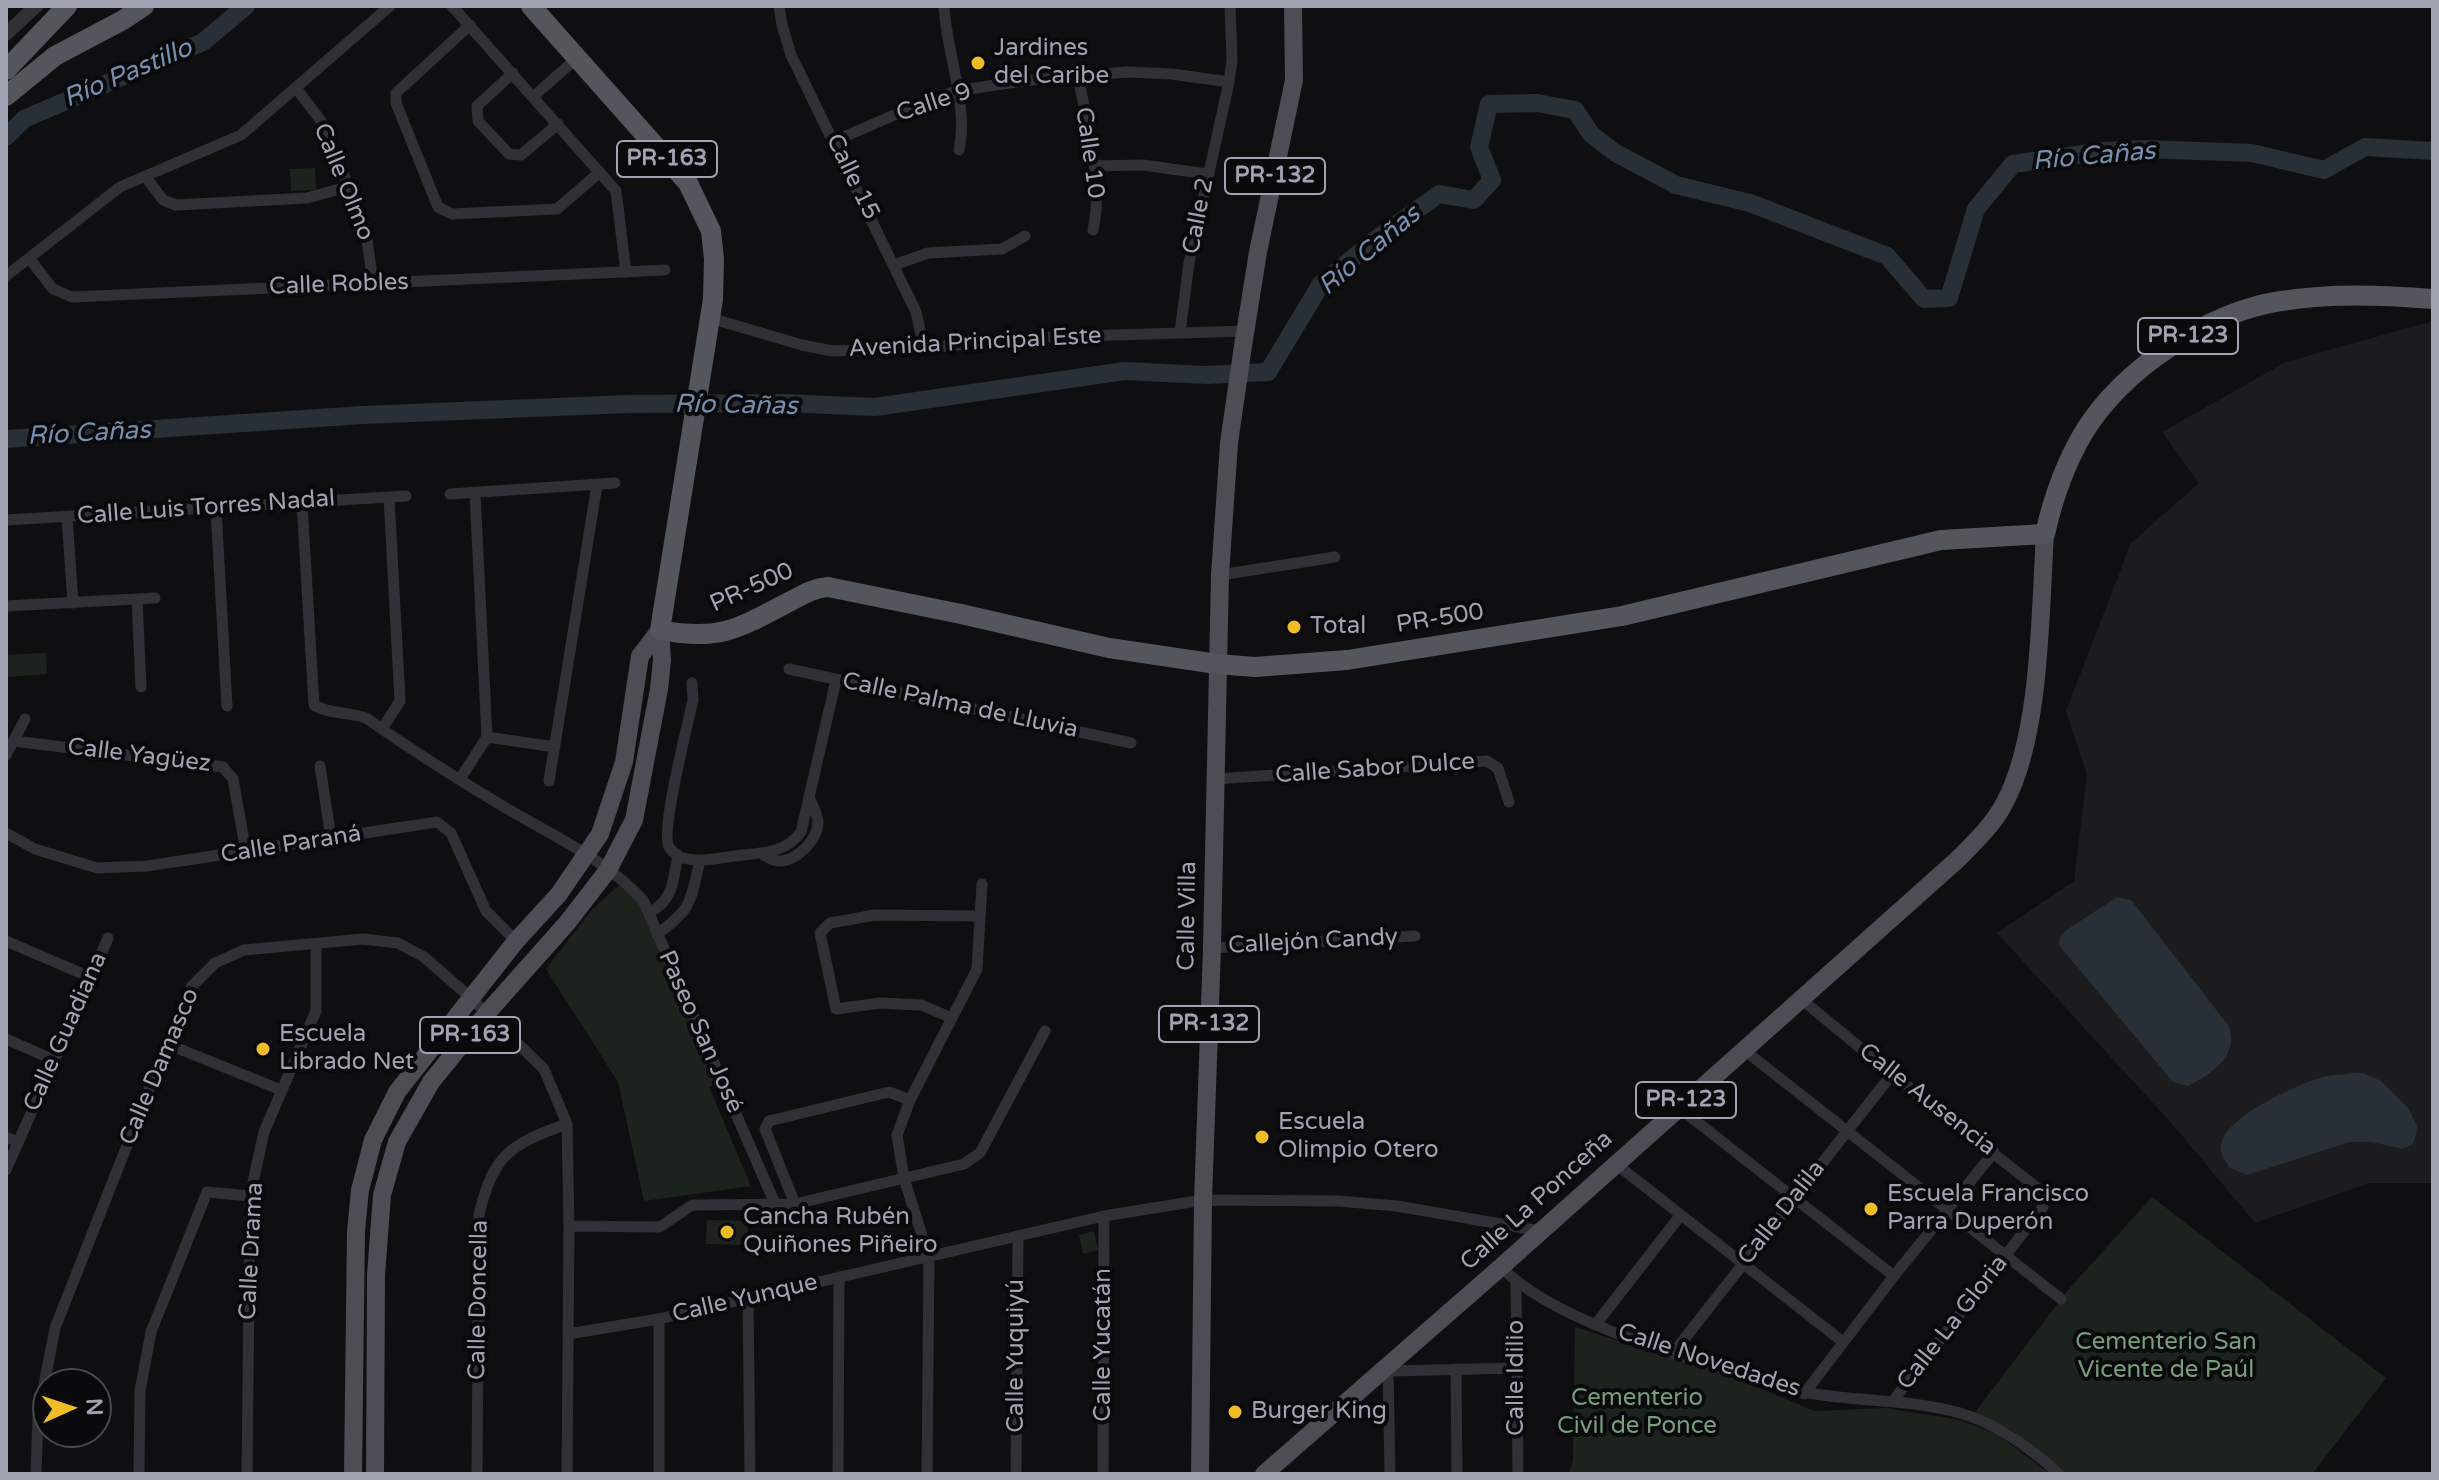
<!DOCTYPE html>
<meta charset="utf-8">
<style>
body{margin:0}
#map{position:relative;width:2439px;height:1480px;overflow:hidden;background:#0f0f11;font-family:"Varela Round",sans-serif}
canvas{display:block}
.frame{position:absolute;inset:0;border:8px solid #a0a4b2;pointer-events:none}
.north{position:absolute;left:32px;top:1368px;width:80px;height:80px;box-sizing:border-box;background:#0a0a0c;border:2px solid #46484e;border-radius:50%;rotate:87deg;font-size:22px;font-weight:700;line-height:32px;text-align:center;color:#a0a4b2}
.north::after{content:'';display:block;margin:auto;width:28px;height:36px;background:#f0bd27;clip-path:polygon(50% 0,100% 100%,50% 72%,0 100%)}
</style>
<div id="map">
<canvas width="2439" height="1480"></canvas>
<div class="frame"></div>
<div class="north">N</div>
</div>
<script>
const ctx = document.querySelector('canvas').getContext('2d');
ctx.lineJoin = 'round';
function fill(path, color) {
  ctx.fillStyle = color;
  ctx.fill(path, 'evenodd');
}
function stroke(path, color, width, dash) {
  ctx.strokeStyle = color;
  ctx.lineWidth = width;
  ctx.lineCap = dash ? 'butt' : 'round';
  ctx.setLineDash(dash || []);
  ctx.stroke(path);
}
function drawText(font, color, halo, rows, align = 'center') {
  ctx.font = font + ' "Varela Round",sans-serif';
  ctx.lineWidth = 8;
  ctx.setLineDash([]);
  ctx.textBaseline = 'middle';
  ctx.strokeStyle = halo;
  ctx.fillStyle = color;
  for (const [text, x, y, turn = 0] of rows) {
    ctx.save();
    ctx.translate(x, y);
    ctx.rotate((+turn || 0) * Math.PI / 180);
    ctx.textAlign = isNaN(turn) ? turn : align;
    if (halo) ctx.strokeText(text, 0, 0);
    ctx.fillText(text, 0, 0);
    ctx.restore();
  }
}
const built = new Path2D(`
 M 2433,321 L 2433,1183 L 2369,1183 L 2255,1223 L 2174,1126 L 1997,933 L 2074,881 L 2087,774 L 2066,711 L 2131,543 L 2199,483 L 2162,432 L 2286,362 Z`);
const green = new Path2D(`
 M 315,168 L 316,190 L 291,191 L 290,169 Z
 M 46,653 L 47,674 L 6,677 L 6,655 Z
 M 619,885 L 640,901 L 719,1083 L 709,1087 L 751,1186 L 644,1201 L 618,1082 L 546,969 L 591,911 Z
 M 2152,1197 L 2386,1378 L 2312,1474 L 2067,1474 L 2012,1430 L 1980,1417 L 1976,1411 L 2068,1290 Z
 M 707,1220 L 748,1221 L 747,1245 L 706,1244 Z
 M 1094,1231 L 1098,1250 L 1083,1254 L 1079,1235 Z
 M 1575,1327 L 1742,1381 L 1815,1411 L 1886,1408 L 1959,1420 L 1998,1435 L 2050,1474 L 1568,1474 L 1573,1461 Z`);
const water = new Path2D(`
 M 2117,897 L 2131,900 L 2228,1025 C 2241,1054 2212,1074 2188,1086 L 2173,1082 L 2059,945 L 2060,937 L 2065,931 Z
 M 2353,1073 L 2363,1073 L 2381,1081 L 2409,1109 L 2417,1126 L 2416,1136 L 2412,1145 L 2402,1149 L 2372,1142 L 2350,1142 L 2247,1175 L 2230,1168 C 2227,1163 2222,1157 2221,1151 C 2216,1120 2292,1088 2316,1079 C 2327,1075 2341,1075 2353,1073 Z`);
const river = new Path2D(`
 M 6,137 L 24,119 L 203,42 L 246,6
 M 6,439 L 363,415 L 628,404 L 785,403 L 875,407 L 1125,371 L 1207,375 L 1268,372 L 1321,284 L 1379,237 L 1439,194 L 1474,200 L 1492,180 L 1479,147 L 1489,104 L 1537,103 L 1575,110 L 1591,134 L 1614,152 L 1676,185 L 1750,203 L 1887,256 L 1924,299 L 1949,298 L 1976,209 L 2013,164 L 2104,151 L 2145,149 L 2252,153 L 2324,170 L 2365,147 L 2433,151`);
const minor = new Path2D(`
 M 452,6 L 616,191 L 626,272
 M 779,6 L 782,25 L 791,55 L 916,312 L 924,348
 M 944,6 C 946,51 969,106 959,150
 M 470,25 L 396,93 L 396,103 L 438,207 L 452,214 L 557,209 L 600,172
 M 513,73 L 477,106 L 478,121 L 509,154 L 521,155 L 558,124
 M 1078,76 C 1087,125 1104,181 1093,230
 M 296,88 L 321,121 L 336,155 L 366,232 L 373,283
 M 534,96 L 577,58
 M 834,141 L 906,110 L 956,91 L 1022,81 L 1127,72 L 1172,74 L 1229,82
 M 1094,166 L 1143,165 L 1207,174
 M 145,176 L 163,200 L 176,205 L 307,198 L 347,187
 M 29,258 L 53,289 L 72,297 L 665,270
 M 894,265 L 928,253 L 1002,249 L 1025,236
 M 6,276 L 120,187 L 241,135 L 390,6
 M 710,318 L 802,345 L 832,351 L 924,348 L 1049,337 L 1246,331
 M 1180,332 L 1189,263 L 1229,82 L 1232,60 L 1230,6
 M 450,494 L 615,483
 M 302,503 L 314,705 C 328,714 349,712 366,718 C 413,751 462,782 511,811 C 556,837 607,861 643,900 L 776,1206
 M 216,509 L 227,706
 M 67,517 L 73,603
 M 6,520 L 406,496
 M 1220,575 L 1335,557
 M 137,599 L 141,687
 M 6,606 L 155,598
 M 789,669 L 1131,743
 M 692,683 L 693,700 C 688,724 660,831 669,847 C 681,867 715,859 734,856 C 758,853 786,854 801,832 L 836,680
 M 382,729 L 400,701 L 389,497
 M 487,737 L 555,747
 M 14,741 L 223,767 L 233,779 L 246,852
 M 6,755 L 25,719
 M 320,766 L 331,838
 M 460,779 L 487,737 L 475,493
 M 1215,779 L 1487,761 L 1498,768 L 1509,802
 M 549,781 L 597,485
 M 6,833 L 35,849 L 97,868 L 147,866 L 437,822 L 451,833 L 486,911 L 516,941
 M 760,853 C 766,856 772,861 778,861 C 796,862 818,840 818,822 C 818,815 812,804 809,797
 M 650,912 C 674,900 673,879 678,855
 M 657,934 C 693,909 690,901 700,861
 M 6,941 L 90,977
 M 1212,948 L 1415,936
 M 1801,999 L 1892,1074 L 2040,1190 L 2043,1207 L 1893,1401
 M 952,1018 L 921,1005 L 880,1003 L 836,1009 L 820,933 L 830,923 L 875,915 L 980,916
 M 6,1039 L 54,1060
 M 167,1044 L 281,1090
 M 1744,1050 L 2061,1299
 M 1678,1107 L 1894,1276
 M 6,1137 L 18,1142
 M 1616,1164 L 1843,1342
 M 6,1170 L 108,938
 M 795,1204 L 765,1129 L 769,1121 L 889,1092 L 910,1100
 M 569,1226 L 660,1227 L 692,1205 L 795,1204 L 964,1164 L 980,1153 L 1045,1031
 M 1501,1267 C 1557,1325 1699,1361 1777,1385 C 1836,1404 1900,1396 1960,1413 C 1998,1424 2030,1448 2059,1474
 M 1516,1282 L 1518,1474
 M 748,1299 L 750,1474
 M 659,1319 L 659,1474
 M 1596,1324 L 1680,1216
 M 568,1334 L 659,1319 L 1104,1216 L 1203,1200 L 1338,1201 L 1397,1206 L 1541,1231
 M 1674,1352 L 1892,1074
 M 1388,1367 L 1390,1474
 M 1456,1369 L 1457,1474
 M 1389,1371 L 1517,1368
 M 1804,1394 L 1894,1276 L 1994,1152
 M 36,1474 L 38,1416 L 55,1328 L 167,1044 L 192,986 L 215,963 L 244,950 L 363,939 L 398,943 L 424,957 L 471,998 L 544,1069 L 567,1124 L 569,1226 L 567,1474
 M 139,1474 L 140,1391 L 151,1332 L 207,1192 L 250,1196
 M 247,1474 L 250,1196 L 264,1132 L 316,1011 L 316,944
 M 477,1474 L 479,1215 C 493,1155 510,1144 567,1124
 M 838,1474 L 839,1277
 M 927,1474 L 929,1258 L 904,1178 L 897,1135 L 910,1100 L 977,969 L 982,884
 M 1016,1474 L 1018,1237
 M 1103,1474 L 1104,1216`);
const tertiary = new Path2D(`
 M 6,34 L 36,6`);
const primary = new Path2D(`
 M 353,1474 L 356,1231 L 360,1190 L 373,1140 L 397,1092 L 516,941 L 559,894 L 600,834 L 624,762 L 640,656 L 660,630
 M 375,1474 L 376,1275 L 382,1195 L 397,1142 L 431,1082 L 487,1013 L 567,923 L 608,870 L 634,820 L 659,689 L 662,660 L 660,630
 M 1200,1474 L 1203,1200 L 1212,948 L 1220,575 L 1229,443 L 1243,346 L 1258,252 L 1294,80 L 1293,6
 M 1264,1474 L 1501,1267 L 1957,860 C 1974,843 1993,825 2004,804 C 2041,736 2040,613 2045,534`);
const trunk = new Path2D(`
 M 531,6 L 688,183 L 711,231 L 714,259 L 713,299 L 660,630 C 718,641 736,630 787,603 C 801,596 812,588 828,587 L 961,614 L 1109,648 L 1217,664 L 1255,667 L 1347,660 L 1622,616 L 1941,540 L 2045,534 C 2053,498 2065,464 2084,432 C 2123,369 2208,312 2281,301 C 2332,293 2382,295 2433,299
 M 6,70 L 67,6
 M 6,96 L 55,56 L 123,20 L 144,6`);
const markers = [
 [978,63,8,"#f0bd27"],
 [1294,627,8,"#f0bd27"],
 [263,1049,8,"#f0bd27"],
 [1262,1137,8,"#f0bd27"],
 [1871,1209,8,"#f0bd27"],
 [727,1232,8,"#f0bd27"],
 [1235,1412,8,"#f0bd27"]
];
const shields = [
 [667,159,100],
 [1275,176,100],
 [2188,336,100],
 [1209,1024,100],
 [470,1035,100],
 [1686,1100,100]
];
const shieldNames = [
 ["PR-163",667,159],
 ["PR-132",1275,176],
 ["PR-123",2188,336],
 ["PR-132",1209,1024],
 ["PR-163",470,1035],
 ["PR-123",1686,1100]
];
const poiNames = [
 ["Jardines",994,49],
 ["del Caribe",994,77],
 ["Total",1310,627],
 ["Escuela",279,1035],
 ["Librado Net",279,1063],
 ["Escuela",1278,1123],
 ["Olimpio Otero",1278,1151],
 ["Escuela Francisco",1887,1195],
 ["Parra Duperón",1887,1223],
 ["Cancha Rubén",743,1218],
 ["Quiñones Piñeiro",743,1246],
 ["Burger King",1251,1412]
];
const streetNames = [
 ["Calle 9",934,103,-18],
 ["Calle 10",1089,153,82],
 ["Calle 15",852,177,64],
 ["Calle Olmo",343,182,68],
 ["Calle 2",1199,216,-79],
 ["Calle Robles",339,285,-2],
 ["Avenida Principal Este",975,343,-3],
 ["Calle Luis Torres Nadal",206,508,-4],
 ["PR-500",752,588,-24],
 ["PR-500",1440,619,-9],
 ["Calle Palma de Lluvia",960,706,12],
 ["Calle Yagüez",139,756,7],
 ["Calle Sabor Dulce",1375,769,-4],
 ["Calle Paraná",291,845,-9],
 ["Calle Villa",1188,916,-89],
 ["Callejón Candy",1313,942,-3],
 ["Calle Guadiana",66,1032,-66],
 ["Paseo San José",700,1032,66],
 ["Calle Damasco",160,1067,-67],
 ["Calle Ausencia",1927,1100,38],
 ["Calle La Ponceña",1537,1201,-42],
 ["Calle Dalila",1782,1213,-52],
 ["Calle Drama",252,1251,-87],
 ["Calle Yunque",745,1299,-13],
 ["Calle Doncella",479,1300,-89],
 ["Calle La Gloria",1953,1323,-52],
 ["Calle Yucatán",1104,1345,-90],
 ["Calle Yuquiyú",1017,1356,-90],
 ["Calle Novedades",1709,1361,18],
 ["Calle Idilio",1517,1378,-90]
];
const parkNames = [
 ["Cementerio San",2166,1343],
 ["Vicente de Paúl",2166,1371],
 ["Cementerio",1637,1399],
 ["Civil de Ponce",1637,1427]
];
const waterNames = [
 ["Río Pastillo",128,74,-23],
 ["Río Cañas",2094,157,-5],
 ["Río Cañas",1370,251,-40],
 ["Río Cañas",736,406,1],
 ["Río Cañas",89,434,-3]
];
fill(built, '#1c1b1e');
fill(green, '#1c231d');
fill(water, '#282f36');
stroke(river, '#282f36', 18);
stroke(minor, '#303136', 11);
stroke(tertiary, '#303136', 14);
stroke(primary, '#4c4d55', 18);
stroke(trunk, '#54565e', 20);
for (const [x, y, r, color] of markers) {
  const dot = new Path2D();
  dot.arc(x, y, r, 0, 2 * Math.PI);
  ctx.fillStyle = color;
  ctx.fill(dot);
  stroke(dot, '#0a0a0c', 3);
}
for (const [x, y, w] of shields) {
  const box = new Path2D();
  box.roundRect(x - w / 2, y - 18, w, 36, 6);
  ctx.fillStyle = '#0a0a0c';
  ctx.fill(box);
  stroke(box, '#a0a4b2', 2);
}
drawText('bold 22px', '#a0a4b2', null, shieldNames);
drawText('24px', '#a0a4b2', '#0a0a0c', poiNames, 'left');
drawText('24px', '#a0a4b2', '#0a0a0c', streetNames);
drawText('24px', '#779d7c', '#0a0a0c', parkNames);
drawText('italic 26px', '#768fae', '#0a0a0c', waterNames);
</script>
